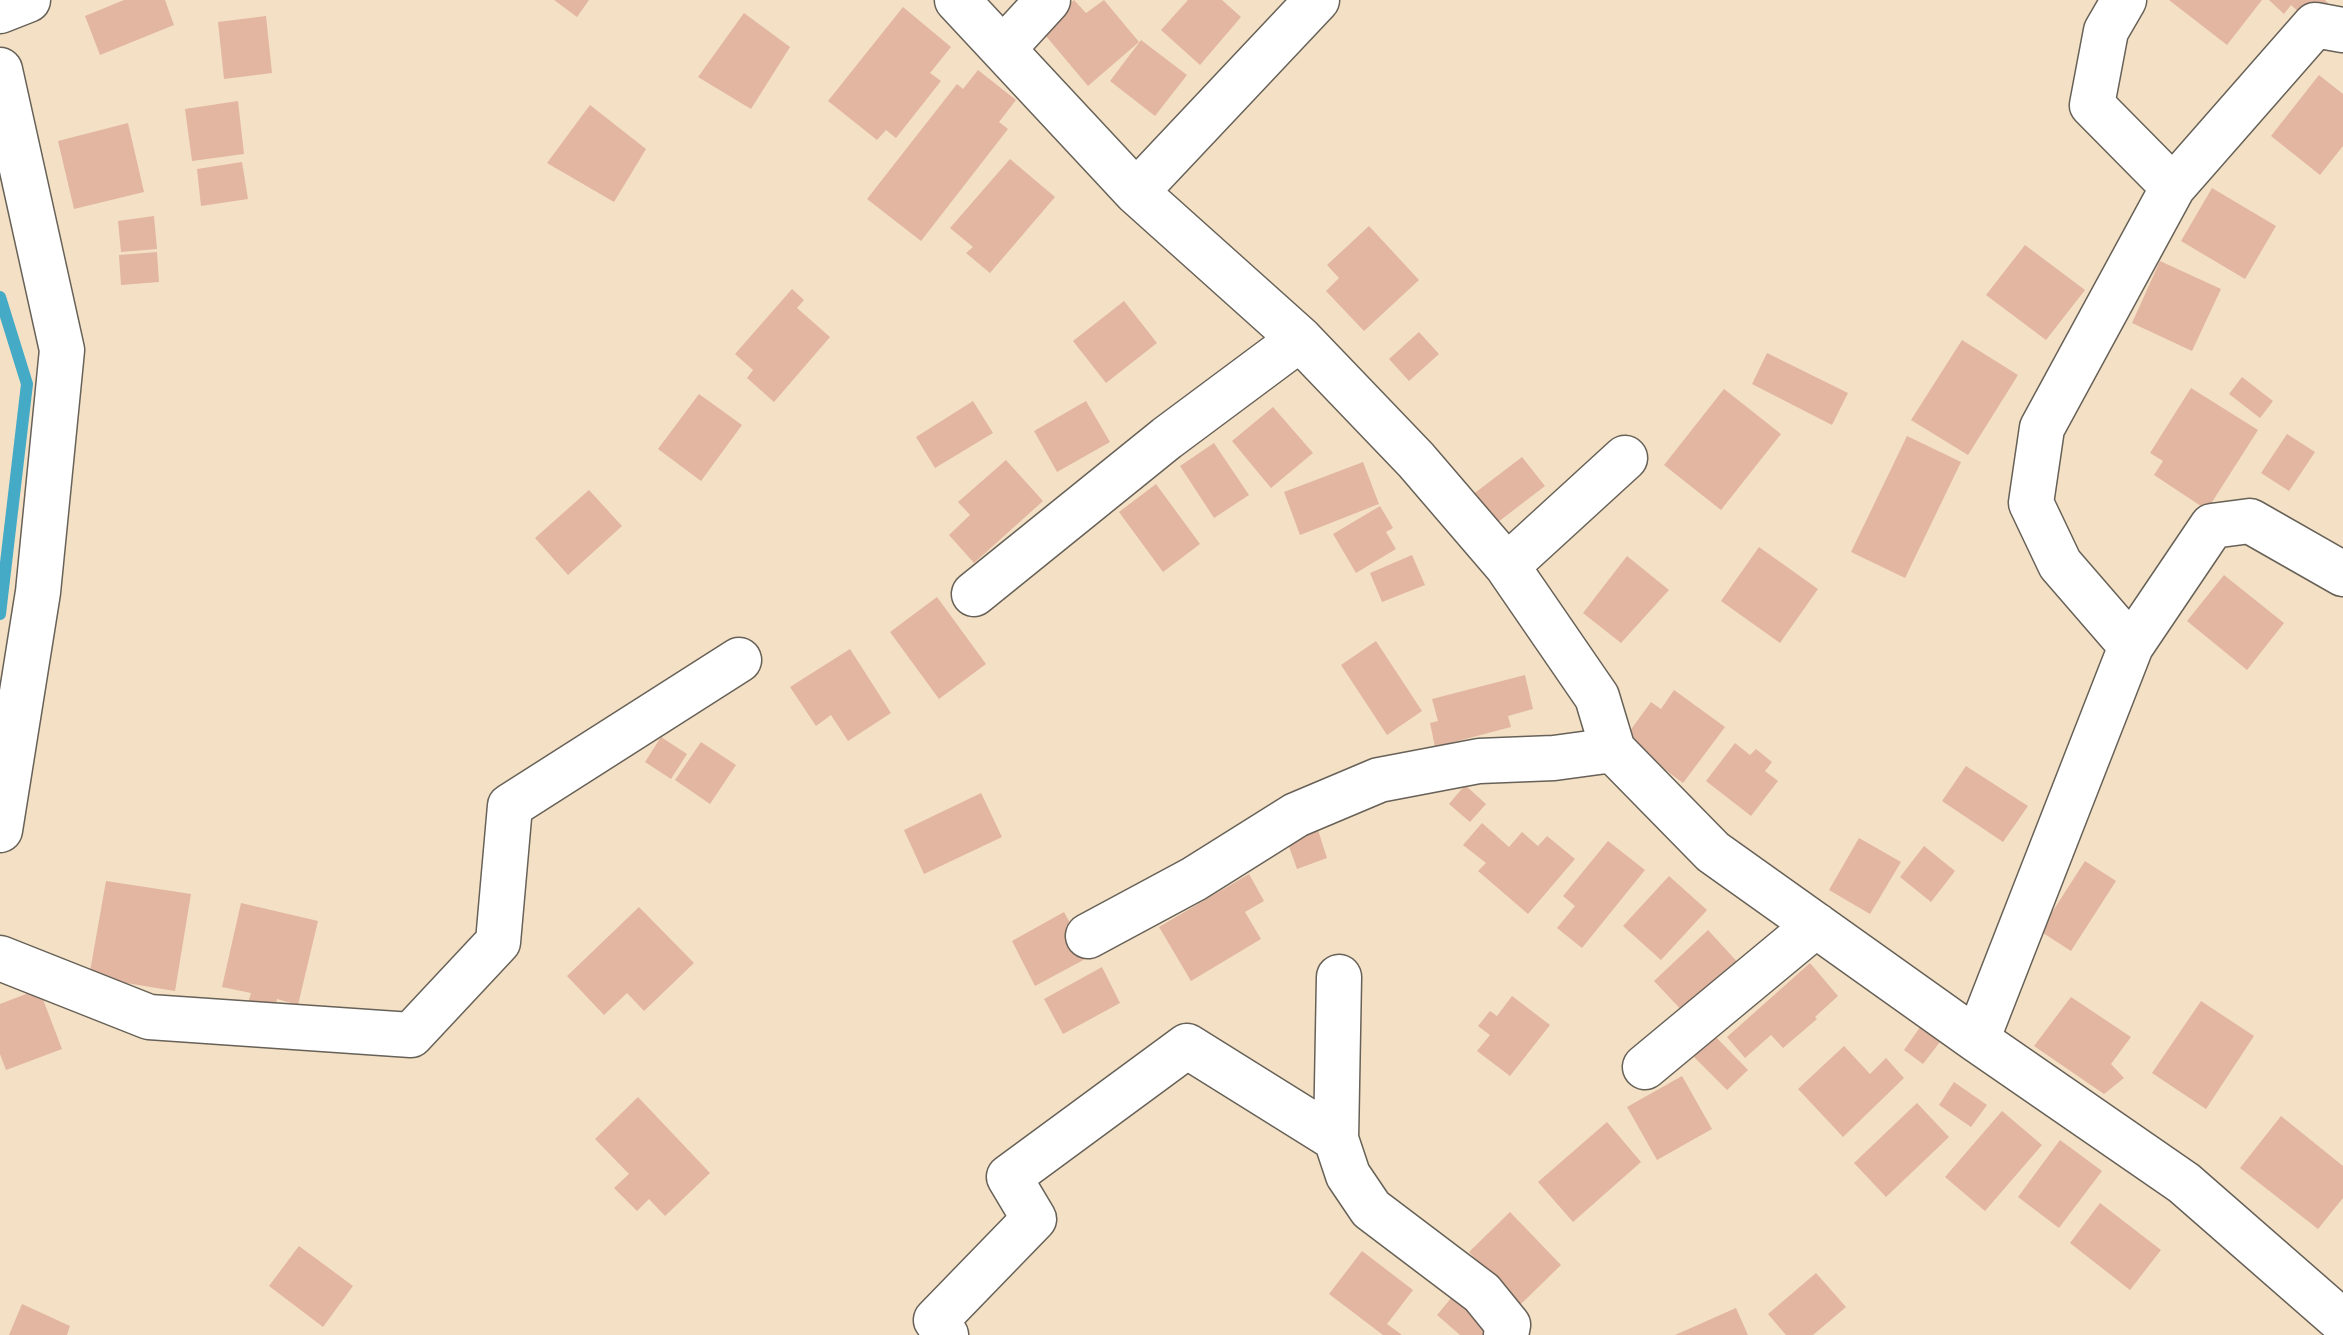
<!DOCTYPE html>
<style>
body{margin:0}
canvas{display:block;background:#f3e0c5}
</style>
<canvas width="2343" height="1335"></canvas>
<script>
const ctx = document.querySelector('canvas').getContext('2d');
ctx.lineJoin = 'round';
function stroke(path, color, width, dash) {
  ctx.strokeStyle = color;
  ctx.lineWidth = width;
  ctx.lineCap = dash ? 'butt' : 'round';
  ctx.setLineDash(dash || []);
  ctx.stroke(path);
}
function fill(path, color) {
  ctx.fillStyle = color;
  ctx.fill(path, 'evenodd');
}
const stream = new Path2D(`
 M 0,297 L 27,384 L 0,614`);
const building = new Path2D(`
 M 124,0 L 165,0 L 174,25 L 100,55 L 85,16 Z
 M 554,0 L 589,0 L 577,17 Z
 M 1074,0 L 1086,13 L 1104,0 L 1139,42 L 1088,86 L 1040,29 Z
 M 1188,0 L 1222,0 L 1241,17 L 1200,65 L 1161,30 Z
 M 2169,0 L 2262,0 L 2227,45 Z
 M 2269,0 L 2325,0 L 2328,3 L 2311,23 L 2291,5 L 2284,14 Z
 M 903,7 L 951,47 L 930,73 L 941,81 L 896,138 L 886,130 L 877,140 L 828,101 Z
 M 744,13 L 790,47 L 751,109 L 698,77 Z
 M 266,16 L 272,73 L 224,79 L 218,22 Z
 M 1141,40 L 1187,75 L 1155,116 L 1110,81 Z
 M 978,70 L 1016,100 L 999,122 L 1008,129 L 921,241 L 867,199 L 957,84 L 963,89 Z
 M 2319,75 L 2343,94 L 2343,146 L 2320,175 L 2271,136 Z
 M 238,101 L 244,154 L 192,161 L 185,109 Z
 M 590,105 L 646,149 L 614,202 L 547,163 Z
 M 128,123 L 144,192 L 74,209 L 58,141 Z
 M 1010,159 L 1055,197 L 990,273 L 966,253 L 973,247 L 950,228 Z
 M 242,162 L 248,199 L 201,206 L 197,169 Z
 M 2212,188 L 2276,226 L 2245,279 L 2181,241 Z
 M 154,216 L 157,249 L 121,252 L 118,221 Z
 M 1369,226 L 1419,280 L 1364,331 L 1326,291 L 1339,278 L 1327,265 Z
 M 2025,245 L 2085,290 L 2046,340 L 1986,295 Z
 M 157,252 L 159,282 L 121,285 L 119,255 Z
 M 2160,261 L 2221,289 L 2192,351 L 2132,323 Z
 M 792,289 L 804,300 L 797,308 L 830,337 L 774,402 L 747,378 L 753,370 L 735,354 Z
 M 1124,301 L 1157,343 L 1106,383 L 1073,341 Z
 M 1419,332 L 1439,354 L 1409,381 L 1389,359 Z
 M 1962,340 L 2018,375 L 1968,455 L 1911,420 Z
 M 1767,353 L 1848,393 L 1832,425 L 1752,384 Z
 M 2242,377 L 2273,401 L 2260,418 L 2229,394 Z
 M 2191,388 L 2258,430 L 2207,510 L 2154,475 L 2163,461 L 2150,453 Z
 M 1724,389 L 1781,434 L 1721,510 L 1664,465 Z
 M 699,394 L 742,425 L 701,481 L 658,449 Z
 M 973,401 L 993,433 L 935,468 L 916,437 Z
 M 1086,401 L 1110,442 L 1057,472 L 1034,431 Z
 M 1273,407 L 1313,453 L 1271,488 L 1232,441 Z
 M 2287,434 L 2315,452 L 2289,491 L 2261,473 Z
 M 1907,436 L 1961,462 L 1905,578 L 1851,552 Z
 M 1214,443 L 1249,495 L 1214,518 L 1180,466 Z
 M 1522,457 L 1545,486 L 1485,532 L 1463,502 Z
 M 1006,460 L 1043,501 L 974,563 L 949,535 L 970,515 L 958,502 Z
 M 1363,462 L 1379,504 L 1300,535 L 1284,492 Z
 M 1156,484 L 1200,544 L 1163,572 L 1119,512 Z
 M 589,490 L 622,526 L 568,575 L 535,538 Z
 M 1380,506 L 1393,528 L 1386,532 L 1396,549 L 1356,573 L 1333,534 Z
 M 1759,547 L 1818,589 L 1780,643 L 1721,601 Z
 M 1412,555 L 1425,585 L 1382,602 L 1370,573 Z
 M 1627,556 L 1669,590 L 1621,643 L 1583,613 Z
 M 2224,575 L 2284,623 L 2247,670 L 2187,621 Z
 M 937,597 L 986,664 L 939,699 L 890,632 Z
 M 1376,641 L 1422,711 L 1387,735 L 1341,665 Z
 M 850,649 L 891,713 L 848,741 L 831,715 L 816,726 L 790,687 Z
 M 1525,675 L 1533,709 L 1508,716 L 1511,727 L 1435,747 L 1430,723 L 1438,721 L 1432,699 Z
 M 1674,690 L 1725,727 L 1683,783 L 1624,739 L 1651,702 L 1661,709 Z
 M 661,737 L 687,754 L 671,779 L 645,762 Z
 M 701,742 L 736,765 L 710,804 L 675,780 Z
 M 1735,743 L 1750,755 L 1756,749 L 1772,762 L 1765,771 L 1778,781 L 1751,816 L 1706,781 Z
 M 1966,766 L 2028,806 L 2003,842 L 1942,801 Z
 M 1465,785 L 1486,804 L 1470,822 L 1449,804 Z
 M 981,793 L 1002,837 L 924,874 L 904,830 Z
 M 1482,823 L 1509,847 L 1522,832 L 1538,846 L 1547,836 L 1575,859 L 1528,914 L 1478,871 L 1486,863 L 1463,845 Z
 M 1317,827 L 1327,858 L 1297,869 L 1286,838 Z
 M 1859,838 L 1901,862 L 1870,914 L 1829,890 Z
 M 1608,841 L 1645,870 L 1582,948 L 1557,928 L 1575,906 L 1563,896 Z
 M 1924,846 L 1955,871 L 1931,902 L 1900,877 Z
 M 2085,861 L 2116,881 L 2071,951 L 2040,931 Z
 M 1249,874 L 1264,901 L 1245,912 L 1261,939 L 1191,981 L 1159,927 Z
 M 1669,876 L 1707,910 L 1661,960 L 1623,926 Z
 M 106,881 L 191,894 L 175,991 L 89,977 Z
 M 241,903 L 318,921 L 298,1005 L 277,999 L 275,1010 L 248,1003 L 251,993 L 222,987 Z
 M 639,907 L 694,963 L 644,1011 L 627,993 L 604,1015 L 567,976 Z
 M 1064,912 L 1089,957 L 1035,986 L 1012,941 Z
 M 1708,930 L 1742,967 L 1688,1017 L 1654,981 Z
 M 1810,963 L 1838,996 L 1815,1017 L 1817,1019 L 1783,1048 L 1771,1035 L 1745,1058 L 1727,1037 Z
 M 1102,967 L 1120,1003 L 1063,1034 L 1044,999 Z
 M 39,989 L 62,1049 L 6,1070 L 0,1054 L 0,1004 Z
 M 1512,996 L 1550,1025 L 1510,1076 L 1477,1051 L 1490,1035 L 1478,1026 L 1490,1011 L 1497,1016 Z
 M 2071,997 L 2131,1037 L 2111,1064 L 2124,1078 L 2104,1094 L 2034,1046 Z
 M 2201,1001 L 2254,1036 L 2206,1109 L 2152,1073 Z
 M 1923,1023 L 1943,1038 L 1923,1064 L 1904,1050 Z
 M 1709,1030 L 1748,1070 L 1727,1090 L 1688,1051 Z
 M 1844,1046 L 1870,1074 L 1886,1058 L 1904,1078 L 1843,1137 L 1798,1089 Z
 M 1682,1076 L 1712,1129 L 1657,1160 L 1627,1107 Z
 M 1954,1082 L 1987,1105 L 1971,1127 L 1939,1105 Z
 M 638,1097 L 710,1173 L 665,1216 L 649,1199 L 637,1211 L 614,1188 L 629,1174 L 595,1139 Z
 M 1917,1103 L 1949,1137 L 1886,1197 L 1854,1163 Z
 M 2002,1111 L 2042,1145 L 1985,1211 L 1945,1177 Z
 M 2281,1116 L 2343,1166 L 2343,1198 L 2318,1229 L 2240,1168 Z
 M 1607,1122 L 1641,1162 L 1573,1222 L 1538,1182 Z
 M 2060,1140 L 2102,1171 L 2059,1228 L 2018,1197 Z
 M 2100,1203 L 2161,1250 L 2130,1290 L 2070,1243 Z
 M 1510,1212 L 1561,1265 L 1520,1305 L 1469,1252 Z
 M 299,1246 L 353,1286 L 323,1327 L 269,1286 Z
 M 1362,1251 L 1413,1290 L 1387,1324 L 1402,1335 L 1383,1335 L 1329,1294 Z
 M 1816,1273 L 1846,1307 L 1813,1335 L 1786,1335 L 1768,1314 Z
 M 1457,1291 L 1494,1323 L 1483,1335 L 1460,1335 L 1437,1315 Z
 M 22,1304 L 70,1326 L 67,1335 L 9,1335 Z
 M 1736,1308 L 1748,1335 L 1675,1335 Z`);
const minor = new Path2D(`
 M 957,0 L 1136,192 L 1300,339 L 1416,460 L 1507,566 L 1597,697 L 1613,750 L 1713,852 L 1977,1040 L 2184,1183 L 2343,1322
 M 2124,0 L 2106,31 L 2092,105 L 2173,187
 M 0,11 L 28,0
 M 1003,49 L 1048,0
 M 0,70 L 62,350 L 38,592 L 0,830
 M 1136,192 L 1317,0
 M 1507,566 L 1625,458
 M 974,594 L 1167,438 L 1300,339
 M 2131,646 L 2212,526 L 2250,521 L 2343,574
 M 1088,936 L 1194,879 L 1296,815 L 1379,780 L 1479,761 L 1554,758 L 1613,750
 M 0,958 L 149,1017 L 411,1035 L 498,942 L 510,806 L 739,660
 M 1339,977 L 1336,1139 L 1348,1175 L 1371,1209 L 1482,1293 L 1508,1325 L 1506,1335
 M 1977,1040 L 2131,646 L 2060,564 L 2031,503 L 2042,428 L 2173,187 L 2315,25 L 2343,30
 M 1645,1067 L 1816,925
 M 946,1335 L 936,1320 L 1034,1219 L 1009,1177 L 1187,1046 L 1336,1139`);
stroke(stream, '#45aac5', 12);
fill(building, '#e3b6a1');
stroke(minor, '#676157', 47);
stroke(minor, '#fff', 44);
</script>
